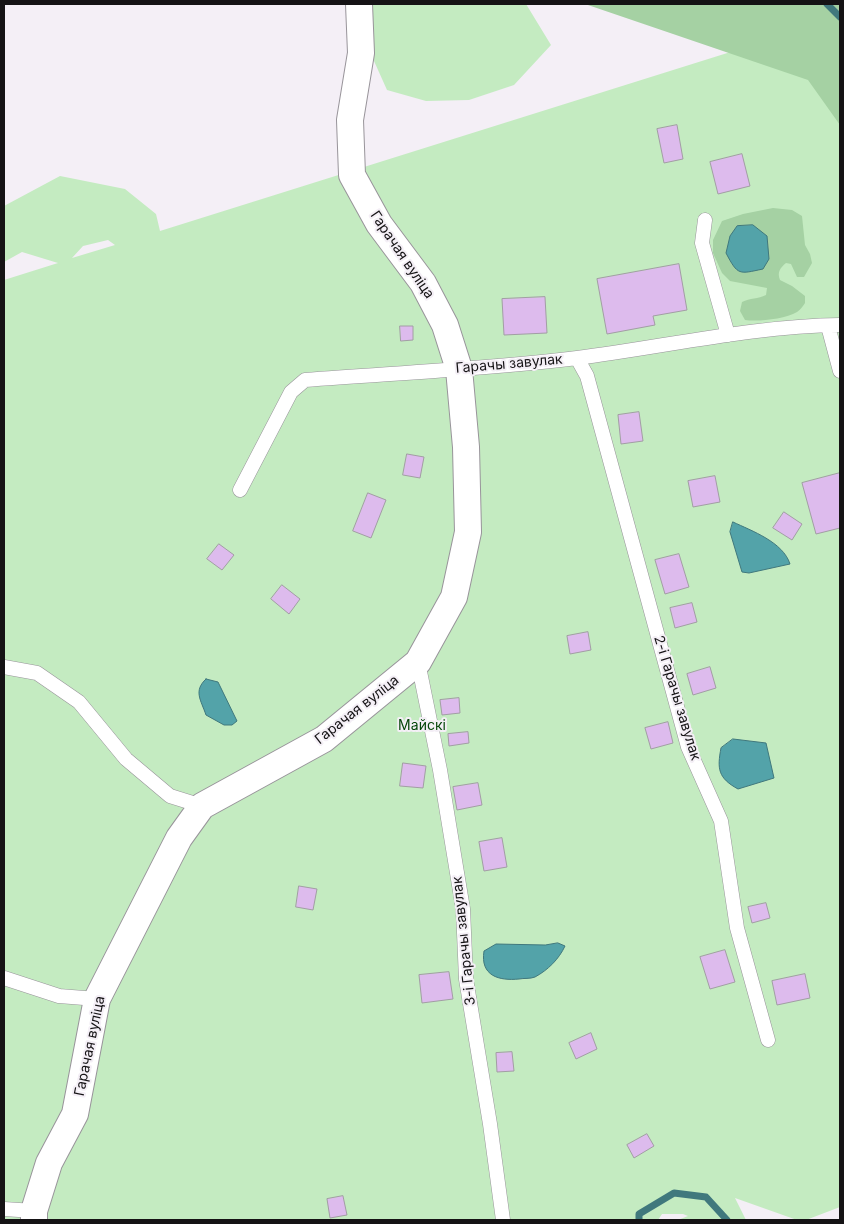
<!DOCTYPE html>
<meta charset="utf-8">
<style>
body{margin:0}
#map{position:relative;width:844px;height:1224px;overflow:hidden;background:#f4eff6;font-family:Inter,sans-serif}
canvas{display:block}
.frame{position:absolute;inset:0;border:5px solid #151315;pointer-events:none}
</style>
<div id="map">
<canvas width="844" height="1224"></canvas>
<div class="frame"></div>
</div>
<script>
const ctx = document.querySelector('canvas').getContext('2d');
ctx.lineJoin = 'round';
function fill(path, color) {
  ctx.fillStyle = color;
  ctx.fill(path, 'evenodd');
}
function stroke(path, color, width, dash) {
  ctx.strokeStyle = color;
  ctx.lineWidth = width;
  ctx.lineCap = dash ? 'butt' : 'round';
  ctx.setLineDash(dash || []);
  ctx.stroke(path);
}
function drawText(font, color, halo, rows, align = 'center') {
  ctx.font = font + ' Inter,sans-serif';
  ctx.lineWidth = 4;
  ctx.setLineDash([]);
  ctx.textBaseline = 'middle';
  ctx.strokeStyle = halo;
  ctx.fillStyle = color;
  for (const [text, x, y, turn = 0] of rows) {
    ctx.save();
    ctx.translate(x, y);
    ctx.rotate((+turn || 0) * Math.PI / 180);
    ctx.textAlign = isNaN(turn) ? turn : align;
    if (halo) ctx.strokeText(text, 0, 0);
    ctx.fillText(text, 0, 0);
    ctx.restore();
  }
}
const green = new Path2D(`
 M 370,4 L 526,4 L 551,45 L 514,85 L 469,100 L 426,101 L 387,90 L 374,61 L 367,24 Z
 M 807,28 L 840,94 L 840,1207 L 806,1220 L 797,1220 L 735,1198 L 746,1220 L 678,1220 L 688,1216 L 683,1214 L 662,1214 L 658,1220 L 4,1220 L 4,280 L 58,263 L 22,252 L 4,262 L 4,206 L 60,176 L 125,189 L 156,214 L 160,231 ZM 108,240 L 115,245 L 72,258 L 83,246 Z`);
const forest = new Path2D(`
 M 585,4 L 840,4 L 840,125 L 808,80 Z
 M 773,208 L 792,210 L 802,216 L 805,245 L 810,254 L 812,263 L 804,277 L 797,277 L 791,264 L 786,263 C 780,268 777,272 780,280 L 792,286 L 805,296 L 805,303 C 803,306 800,310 797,312 C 785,319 758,322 745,320 L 740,311 L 742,302 C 750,298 758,299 766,295 L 767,288 L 730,281 L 722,273 L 713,253 L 713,240 L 722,221 L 743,214 Z`);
const water = new Path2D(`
 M 753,225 L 767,236 L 769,259 L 763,269 C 739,274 738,276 726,253 L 730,236 L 737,226 Z
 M 733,522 C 752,531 783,542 790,564 L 749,573 L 742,572 L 730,532 Z
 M 206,679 L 218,682 L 237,721 L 232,725 L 224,725 L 206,715 C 201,700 193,691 206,679 Z
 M 733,739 L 766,743 L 774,778 L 738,789 C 718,778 717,769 721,748 Z
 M 558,943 L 565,946 C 559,959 548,970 535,977 C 530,979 524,978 519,979 C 499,981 480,976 484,951 L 496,944 L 545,945 Z`);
const stream = new Path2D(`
 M 827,4 L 840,17
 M 639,1220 L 639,1214 L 674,1193 L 706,1197 L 727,1220`);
const building = new Path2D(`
 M 677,125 L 683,159 L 664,163 L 657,129 Z
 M 742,154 L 750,186 L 718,194 L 710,162 Z
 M 679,264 L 687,310 L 653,316 L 655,325 L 607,334 L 597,279 Z
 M 545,297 L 547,333 L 504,335 L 502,299 Z
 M 400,326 L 413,326 L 413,340 L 401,341 Z
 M 639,412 L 643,441 L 621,444 L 618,415 Z
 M 407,454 L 424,457 L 420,478 L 403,475 Z
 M 840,473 L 840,528 L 816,534 L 802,483 Z
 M 715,476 L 720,502 L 693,507 L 688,481 Z
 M 368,493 L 386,500 L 371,538 L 353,531 Z
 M 784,512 L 802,524 L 792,540 L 773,528 Z
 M 219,544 L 234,555 L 222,570 L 207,559 Z
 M 679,554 L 689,587 L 665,594 L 655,560 Z
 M 282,585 L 300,599 L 289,614 L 271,599 Z
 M 692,603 L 697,622 L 675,628 L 670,608 Z
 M 588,632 L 591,650 L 570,654 L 567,636 Z
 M 710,667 L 716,688 L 693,695 L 687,674 Z
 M 459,698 L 460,713 L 442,715 L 440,700 Z
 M 668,722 L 673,743 L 651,749 L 645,728 Z
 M 468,732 L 469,743 L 449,746 L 448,734 Z
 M 403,763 L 426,766 L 423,788 L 400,786 Z
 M 478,783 L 482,805 L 457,810 L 453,787 Z
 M 502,838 L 507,867 L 484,871 L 479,842 Z
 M 299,886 L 317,889 L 313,910 L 296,907 Z
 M 766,903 L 770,918 L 752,923 L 748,907 Z
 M 725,950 L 735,982 L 710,989 L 700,957 Z
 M 449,972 L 453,999 L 422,1003 L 419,975 Z
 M 805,974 L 810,998 L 777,1005 L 772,981 Z
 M 591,1033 L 597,1049 L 576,1059 L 569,1043 Z
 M 512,1052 L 514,1071 L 497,1072 L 496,1053 Z
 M 647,1134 L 654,1146 L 634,1158 L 627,1145 Z
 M 343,1196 L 347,1215 L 330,1218 L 327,1199 Z`);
const service = new Path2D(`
 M 705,220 L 702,243 L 728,335
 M 828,326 L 840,371
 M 577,358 L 587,376 L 688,747 L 721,821 L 737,928 L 768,1040
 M 240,490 L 291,392 L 305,380 C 396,373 487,369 577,358 C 664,347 753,326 840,325
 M 418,662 L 440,770 L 463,909 L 466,979 L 490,1124 L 503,1220
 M 4,667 L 37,673 L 79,702 L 126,759 L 170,796 L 202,806
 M 4,978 L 59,996 L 97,999
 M 4,1209 L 34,1211`);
const minor = new Path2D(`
 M 34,1220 L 34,1211 L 49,1163 L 75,1114 L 97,999 L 179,838 L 202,806 L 324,739 L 418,662 L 454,597 L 468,532 L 466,447 L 459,369 L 445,325 L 423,283 L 379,224 L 352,175 L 350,120 L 361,53 L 359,4`);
const streetNames = [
 ["Гарачая вуліца",402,255,56],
 ["Гарачы завулак",509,364,-5],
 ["2-і Гарачы завулак",677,698,73],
 ["Гарачая вуліца",357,710,-38],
 ["3-і Гарачы завулак",464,941,-96],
 ["Гарачая вуліца",90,1046,-78]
];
const parkNames = [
 ["Майскі",422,726]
];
fill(green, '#c4ebc1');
fill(forest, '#a5d1a3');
fill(water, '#53a3a9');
stroke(water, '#40787d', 1);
stroke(stream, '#40787d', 7);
fill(building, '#ddbbed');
stroke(building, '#a29ea4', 1);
stroke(service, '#98949a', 15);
stroke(minor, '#98949a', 28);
stroke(service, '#fff', 14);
stroke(minor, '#fff', 26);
drawText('14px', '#151315', '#f4eff6', streetNames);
drawText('14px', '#06470a', '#f4eff6', parkNames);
</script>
